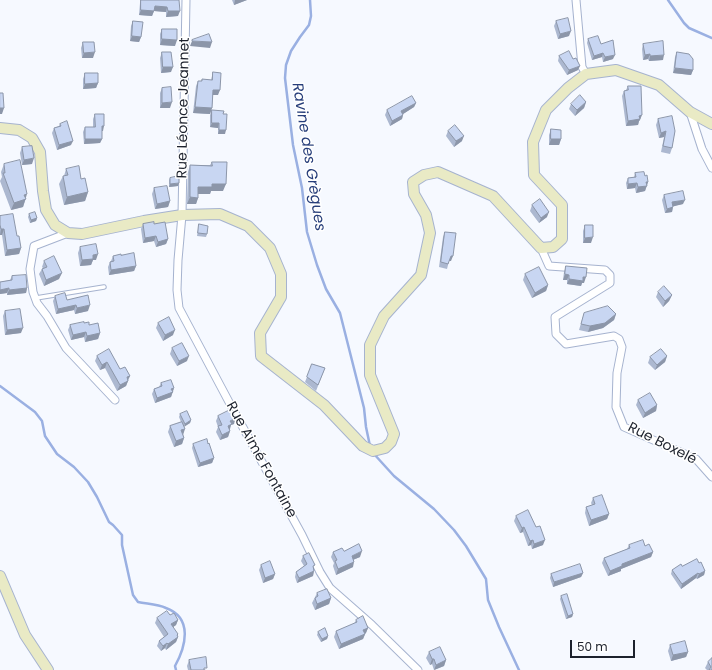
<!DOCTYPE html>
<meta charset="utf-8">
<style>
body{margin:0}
#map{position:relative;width:712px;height:670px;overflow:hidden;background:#f6f9ff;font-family:Poppins,sans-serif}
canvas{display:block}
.scale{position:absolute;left:570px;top:640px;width:65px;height:18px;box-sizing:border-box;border:2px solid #1d222d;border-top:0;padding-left:5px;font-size:12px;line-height:14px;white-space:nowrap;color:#1d222d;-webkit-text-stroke:3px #fff;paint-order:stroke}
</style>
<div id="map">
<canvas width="712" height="670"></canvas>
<div class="scale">50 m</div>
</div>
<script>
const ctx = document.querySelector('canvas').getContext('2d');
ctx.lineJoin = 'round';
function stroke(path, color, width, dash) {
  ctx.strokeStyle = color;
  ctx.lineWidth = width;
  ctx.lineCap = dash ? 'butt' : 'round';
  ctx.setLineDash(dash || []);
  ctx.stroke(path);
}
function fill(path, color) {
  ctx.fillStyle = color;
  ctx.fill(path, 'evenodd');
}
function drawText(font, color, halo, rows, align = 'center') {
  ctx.font = font + ' Poppins,sans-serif';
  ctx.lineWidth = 3;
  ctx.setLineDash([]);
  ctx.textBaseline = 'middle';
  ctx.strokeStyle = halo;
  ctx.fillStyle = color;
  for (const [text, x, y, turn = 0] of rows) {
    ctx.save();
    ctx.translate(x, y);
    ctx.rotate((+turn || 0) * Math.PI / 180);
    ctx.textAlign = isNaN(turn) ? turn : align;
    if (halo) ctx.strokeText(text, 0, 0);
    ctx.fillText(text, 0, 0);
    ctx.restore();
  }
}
const stream = new Path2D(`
 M 310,0 L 311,16 L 309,25 L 300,37 L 291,51 L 286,65 L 285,78 L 293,145 L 302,188 L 307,232 L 317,265 L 326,289 L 340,313 L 364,408 L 366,427 L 370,446
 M 668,0 L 684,23 L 689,28 L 712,38
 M 0,386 L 35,412 L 42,421 L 45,436 L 57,454 L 74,467 L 88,482 L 97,497 L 109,522 L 113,525 L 122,535 L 122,545 L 133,595 L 138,602 C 147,604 157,604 166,608 C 193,618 186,646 175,666 L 176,670
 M 374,454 L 394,476 L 434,509 L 454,530 L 466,546 L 486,579 L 488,600 L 499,627 L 519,670`);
const lane = new Path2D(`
 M 36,298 L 104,287`);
const street = new Path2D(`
 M 186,0 L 182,215 L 178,260 L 177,290 L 179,308 L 229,402 L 302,535 L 320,572 L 330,588 L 372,625 L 418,670
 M 576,0 L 582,67 L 586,74
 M 690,112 L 702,149 L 712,168
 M 68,233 L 34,246 L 30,269 L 33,292 L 37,303 L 47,316 L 66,348 L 115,400
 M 541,248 L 549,266 L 605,270 L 610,275 L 610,283 L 555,317 L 556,334 L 566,344 L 614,336 L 619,339 L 622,347 L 617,373 L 616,407 L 624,427 L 696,459 L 712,477`);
const secondary = new Path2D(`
 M 0,128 L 19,130 L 32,138 L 40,152 L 43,191 L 46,210 L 55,225 L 68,233 L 82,234 L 144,221 L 182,215 L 220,214 L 248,226 L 270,248 L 281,274 L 281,297 L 260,333 L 261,356 L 324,405 L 363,446 L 373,451 L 385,448 L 391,442 L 394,434 L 370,375 L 370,345 L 384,316 L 421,275 L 430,233 L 426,215 L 414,194 L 413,182 L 424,175 L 438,172 L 493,196 L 541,248 L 553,247 L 562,239 L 562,205 L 534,175 L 533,142 L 546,110 L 568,88 L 586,74 L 616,70 L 659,85 L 690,112 L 712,124
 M 0,576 L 25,635 L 48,670`);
const wall = new Path2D(`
 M 141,0 L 179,0 L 178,16 L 166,17 L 166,12 L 154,11 L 152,16 L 139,15 L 140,3 Z
 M 232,0 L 247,0 L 234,5 Z
 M 133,21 L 141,37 L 139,42 L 130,41 L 131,26 Z
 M 556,21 L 569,36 L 558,39 L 554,26 Z
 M 162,29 L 175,46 L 160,45 L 160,34 Z
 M 588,39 L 601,44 L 613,59 L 603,62 L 602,57 L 592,60 L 587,43 Z
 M 83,42 L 93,58 L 82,58 L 81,48 Z
 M 643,44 L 663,60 L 649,61 L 648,59 L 643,60 L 642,49 Z
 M 162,52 L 171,72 L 161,73 L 160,58 Z
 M 677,52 L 693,70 L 691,75 L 673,73 L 675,57 Z
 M 559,56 L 578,70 L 567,75 L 558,61 Z
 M 213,72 L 218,95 L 213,95 L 212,108 L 210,114 L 193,113 L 196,86 L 198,81 L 201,81 L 202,79 L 211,80 Z
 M 85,73 L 98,83 L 96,88 L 83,89 L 83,79 Z
 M 628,86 L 640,120 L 639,121 L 638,125 L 626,126 L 622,96 L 624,91 L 626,90 Z
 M 162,88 L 170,108 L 160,108 L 160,93 Z
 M 586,102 L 584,108 L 575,116 L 569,109 L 571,104 Z
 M 416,103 L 414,107 L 403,114 L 402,119 L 390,126 L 385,115 L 387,110 Z
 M 212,110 L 223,114 L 225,134 L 218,134 L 218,128 L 210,127 L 210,115 Z
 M 95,114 L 103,131 L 102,131 L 102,139 L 100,143 L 84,144 L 83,132 L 85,127 L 93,127 L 93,119 Z
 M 658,119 L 675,131 L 672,148 L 670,154 L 661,152 L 664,137 L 659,138 L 656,125 Z
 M 60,124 L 71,145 L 57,150 L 52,133 L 54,128 L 59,126 Z
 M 551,129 L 561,139 L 559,145 L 549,145 L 549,135 Z
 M 448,131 L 462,141 L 454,147 L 446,136 Z
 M 22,147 L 32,164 L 22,165 L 20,153 Z
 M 212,162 L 223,191 L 211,191 L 210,194 L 198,194 L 198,198 L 196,204 L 187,204 L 188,172 L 190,165 L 210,165 Z
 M 4,164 L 26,198 L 23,207 L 11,210 L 0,181 L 2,177 L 1,172 Z
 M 66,169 L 88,192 L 85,201 L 64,205 L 59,184 L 63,176 L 64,176 Z
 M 635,173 L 648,182 L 645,191 L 636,193 L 635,188 L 627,189 L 626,183 L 628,178 L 634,177 Z
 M 170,178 L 178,186 L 169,187 L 169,180 Z
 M 154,188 L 170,201 L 168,207 L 155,209 L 152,194 Z
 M 664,195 L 683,204 L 673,206 L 672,212 L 665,213 L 662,200 Z
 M 532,205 L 547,217 L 539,223 L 530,211 Z
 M 29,214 L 37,218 L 36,221 L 30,223 L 28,217 Z
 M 0,216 L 21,248 L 19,254 L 5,256 L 2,235 L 0,235 Z
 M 143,224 L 154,224 L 168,239 L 166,244 L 156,247 L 154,241 L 143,243 L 141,229 Z
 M 199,224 L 207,234 L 206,237 L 197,236 Z
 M 585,225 L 591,243 L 583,243 L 583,231 Z
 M 445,232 L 451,261 L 449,261 L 447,269 L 439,267 L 443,237 Z
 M 80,247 L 96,260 L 93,260 L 91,265 L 80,266 L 78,253 Z
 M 121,255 L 136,266 L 134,271 L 109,275 L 108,267 L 110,262 L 111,261 L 113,256 Z
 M 44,261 L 59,279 L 44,286 L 39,274 L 42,269 L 43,268 L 42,267 Z
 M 566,266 L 584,283 L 582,283 L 581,286 L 567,284 L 567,280 L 563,280 L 564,272 Z
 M 525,274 L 548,285 L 546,291 L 532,298 L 523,280 Z
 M 12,276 L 27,288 L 26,293 L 7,295 L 7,293 L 0,294 L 0,282 L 10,280 Z
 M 658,292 L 672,295 L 669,301 L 663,307 L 656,297 Z
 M 55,296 L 67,300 L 88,311 L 75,314 L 74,310 L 56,314 L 53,301 Z
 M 5,311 L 21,333 L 5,335 L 3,316 Z
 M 584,313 L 616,314 L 614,320 L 603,328 L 588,332 L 579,330 Z
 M 84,323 L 89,325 L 100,333 L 98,339 L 85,342 L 84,337 L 71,340 L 68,330 L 70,325 Z
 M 158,323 L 173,335 L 163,341 L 156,328 Z
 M 172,348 L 187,361 L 177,366 L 170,354 Z
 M 97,356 L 130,376 L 126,386 L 117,391 L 105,368 L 100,370 L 95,361 Z
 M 667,356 L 665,362 L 655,370 L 648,363 L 650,357 Z
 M 312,364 L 325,368 L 316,391 L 305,382 Z
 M 161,383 L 174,388 L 171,397 L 155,403 L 152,394 L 154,389 L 159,387 Z
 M 638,400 L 657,405 L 656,411 L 643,418 L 636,405 Z
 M 180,414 L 191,420 L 190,423 L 184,426 L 183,434 L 184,438 L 182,444 L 174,447 L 168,432 L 170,426 L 181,422 L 179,417 Z
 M 218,416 L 234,424 L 231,425 L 229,430 L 230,431 L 228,437 L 220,440 L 216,432 L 218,427 L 216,421 Z
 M 193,444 L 214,458 L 212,463 L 198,467 L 192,448 Z
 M 593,498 L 609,514 L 607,519 L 589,526 L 585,513 L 586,507 L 592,505 L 591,503 Z
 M 516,516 L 543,545 L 532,549 L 531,545 L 528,546 L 523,532 L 520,533 L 514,521 Z
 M 629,545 L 645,546 L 653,552 L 651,557 L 621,569 L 621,571 L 608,576 L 602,563 L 604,558 L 627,549 Z
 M 344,551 L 360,557 L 353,560 L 353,567 L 336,575 L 333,566 L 334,563 L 331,557 L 333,552 Z
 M 303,556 L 314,569 L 313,576 L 297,583 L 295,577 L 296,572 L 304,566 L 301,561 Z
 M 699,563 L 705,571 L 704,575 L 697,579 L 696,578 L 681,589 L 671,574 L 672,570 L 682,566 Z
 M 261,565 L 275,574 L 273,579 L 263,583 L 259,570 Z
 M 583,573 L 581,577 L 553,587 L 550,578 L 551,574 Z
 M 317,593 L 331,598 L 329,604 L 315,610 L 312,603 Z
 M 561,596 L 573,614 L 572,617 L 566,619 L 560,599 Z
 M 170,615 L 178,620 L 176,625 L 173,627 L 178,637 L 176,642 L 166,650 L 165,648 L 161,651 L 157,646 L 159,641 L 164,637 L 155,623 L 157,618 Z
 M 356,620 L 368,628 L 363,639 L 339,649 L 334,637 L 336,631 L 354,624 Z
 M 318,632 L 328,636 L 327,639 L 321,642 L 317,635 Z
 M 670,645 L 688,652 L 686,657 L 671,661 L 668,651 Z
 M 429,652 L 446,660 L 444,666 L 434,670 L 432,664 L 430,665 L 426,658 Z
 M 712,658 L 712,670 L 707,670 L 705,668 L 708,662 Z
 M 189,660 L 206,670 L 188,670 L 187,666 Z`);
const shadedWall = new Path2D(`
 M 235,0 L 247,0 L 234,5 Z
 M 155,6 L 167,7 L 166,12 L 154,11 L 152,16 L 139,15 L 141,10 Z
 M 168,11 L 180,11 L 178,16 L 166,17 Z
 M 571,31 L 569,36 L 558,39 L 560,34 Z
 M 132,36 L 141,37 L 139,42 L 130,41 Z
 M 162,39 L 177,40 L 175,46 L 160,45 Z
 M 192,41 L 212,42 L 210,48 L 190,46 Z
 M 95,52 L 93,58 L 82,58 L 84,53 Z
 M 603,53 L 602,57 L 592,60 L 594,56 Z
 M 650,54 L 648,59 L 643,60 L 645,55 Z
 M 615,55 L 613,59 L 603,62 L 605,57 Z
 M 664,55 L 663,60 L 649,61 L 650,56 Z
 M 580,66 L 578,70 L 567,75 L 569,70 Z
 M 163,67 L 173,67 L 171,72 L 161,73 Z
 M 675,68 L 693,70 L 691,75 L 673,73 Z
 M 98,83 L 96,88 L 83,89 L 85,84 Z
 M 213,90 L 220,90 L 218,95 L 211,95 Z
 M 172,102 L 170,108 L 160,108 L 162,103 Z
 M 586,102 L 584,108 L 575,116 L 577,110 Z
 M 416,103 L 414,107 L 400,116 L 401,111 Z
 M 195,107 L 212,108 L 210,114 L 193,113 Z
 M 0,108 L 4,108 L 2,114 L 0,114 Z
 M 403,115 L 402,119 L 390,126 L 392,121 Z
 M 642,115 L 640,120 L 639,121 L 638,125 L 626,126 L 628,121 L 639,116 Z
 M 212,123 L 219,123 L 218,128 L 210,127 Z
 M 102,126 L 104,126 L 103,131 L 100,131 Z
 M 219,130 L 226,130 L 225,134 L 218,134 Z
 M 666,131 L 664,137 L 659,138 L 661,133 Z
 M 464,136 L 462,141 L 454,147 L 456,141 Z
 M 85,139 L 102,139 L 100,143 L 84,144 Z
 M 551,139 L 561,139 L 559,145 L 549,145 Z
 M 73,141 L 71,145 L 57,150 L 59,145 Z
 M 34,158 L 32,164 L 22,165 L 24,160 Z
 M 646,182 L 648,182 L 645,191 L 636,193 L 638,187 Z
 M 179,183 L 178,186 L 169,187 L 170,184 Z
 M 637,183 L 635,188 L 627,189 L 628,184 Z
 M 212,184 L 226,184 L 223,191 L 211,191 L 210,194 L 196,194 L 198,187 Z
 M 88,192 L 85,201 L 64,205 L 67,197 Z
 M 27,194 L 23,207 L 11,210 L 14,203 L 24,195 Z
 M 190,197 L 198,198 L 196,204 L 187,204 Z
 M 685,200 L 683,204 L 671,207 L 672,202 Z
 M 170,201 L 168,207 L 155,209 L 157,204 Z
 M 673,207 L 672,212 L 665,213 L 667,209 Z
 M 549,212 L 547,217 L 539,223 L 541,218 Z
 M 37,218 L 36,221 L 30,223 L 31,220 Z
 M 1,229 L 4,229 L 2,235 L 0,235 Z
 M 156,236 L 154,241 L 143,243 L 145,238 Z
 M 593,237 L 591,243 L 583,243 L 585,238 Z
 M 168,239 L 166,244 L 156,247 L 158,242 Z
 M 21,248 L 19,254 L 5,256 L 7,250 Z
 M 98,254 L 96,260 L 93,260 L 91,265 L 80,266 L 82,260 L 93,255 Z
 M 451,256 L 453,256 L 451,261 L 449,261 Z
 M 136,266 L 134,271 L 109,275 L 111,270 Z
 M 62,273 L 59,279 L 44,286 L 46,280 Z
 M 565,274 L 569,275 L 567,280 L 563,280 Z
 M 583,277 L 586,277 L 584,283 L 582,283 L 581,286 L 567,284 L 569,279 Z
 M 548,285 L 546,291 L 532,298 L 535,293 Z
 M 9,288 L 7,293 L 0,294 L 0,290 Z
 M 27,288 L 26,293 L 7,295 L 9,290 Z
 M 672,295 L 669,301 L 663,307 L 665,301 Z
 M 76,305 L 74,310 L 56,314 L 58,309 Z
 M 90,305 L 88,311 L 75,314 L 77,308 Z
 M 616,314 L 614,320 L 603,328 L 588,332 L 590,326 Z
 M 23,328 L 21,333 L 5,335 L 7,330 Z
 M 175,330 L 173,335 L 163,341 L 165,335 Z
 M 86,332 L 84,337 L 71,340 L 73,335 Z
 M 100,333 L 98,339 L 85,342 L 87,336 Z
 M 189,356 L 187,361 L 177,366 L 179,361 Z
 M 667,356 L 665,362 L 655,370 L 657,365 Z
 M 107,362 L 105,368 L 100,370 L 102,365 Z
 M 130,376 L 127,381 L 128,381 L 126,386 L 117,391 L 120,385 L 127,377 Z
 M 174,388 L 171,397 L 155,403 L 157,398 Z
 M 657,405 L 656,411 L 643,418 L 645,413 Z
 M 236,418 L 234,424 L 231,425 L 230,429 L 226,431 L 230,421 Z
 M 191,420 L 190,423 L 184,427 L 185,424 Z
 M 185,429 L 183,435 L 181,430 Z
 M 230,431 L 228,437 L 220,440 L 222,435 Z
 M 184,438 L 182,444 L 174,447 L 176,441 Z
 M 214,458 L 212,463 L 198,467 L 200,463 Z
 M 609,514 L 607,519 L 589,526 L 591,520 Z
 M 524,527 L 523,532 L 520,533 L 522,528 Z
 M 533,540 L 531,545 L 528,546 L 530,541 Z
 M 545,540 L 543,545 L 532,549 L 534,544 Z
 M 362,551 L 360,557 L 350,561 L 352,556 Z
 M 653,552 L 651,557 L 621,569 L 621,571 L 608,576 L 610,571 L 622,564 Z
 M 354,562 L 353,567 L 336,575 L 338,569 Z
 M 314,571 L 313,576 L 297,583 L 299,578 Z
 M 705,571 L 704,575 L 697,579 L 699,574 Z
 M 583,573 L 581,577 L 553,587 L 554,582 Z
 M 698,573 L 696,578 L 681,589 L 682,584 Z
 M 275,574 L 273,579 L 263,583 L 265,578 Z
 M 331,598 L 329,604 L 315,610 L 317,604 Z
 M 573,614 L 572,617 L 566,619 L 568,616 Z
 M 178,620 L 176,625 L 169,630 L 171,624 Z
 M 368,628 L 366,633 L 361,635 L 363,630 Z
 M 178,634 L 177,638 L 178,637 L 176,642 L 166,650 L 168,644 Z
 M 365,634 L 363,639 L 339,649 L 341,644 Z
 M 328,636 L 327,639 L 321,642 L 322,639 Z
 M 167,643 L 165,648 L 161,651 L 163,646 Z
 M 688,652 L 686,657 L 671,661 L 673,655 Z
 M 432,659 L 434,659 L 432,664 L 430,665 Z
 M 446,660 L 444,666 L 434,670 L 436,665 Z`);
const building = new Path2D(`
 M 141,0 L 179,0 L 180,11 L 168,11 L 167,7 L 155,6 L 154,11 L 141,10 Z
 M 568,18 L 571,31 L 560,34 L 556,21 Z
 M 133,21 L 143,22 L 141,37 L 132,36 Z
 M 162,29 L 177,29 L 177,40 L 162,39 Z
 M 209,34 L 212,42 L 192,41 L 192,40 Z
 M 598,36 L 601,44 L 613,40 L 615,55 L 605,57 L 603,53 L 594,56 L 588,39 Z
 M 663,41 L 664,55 L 650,56 L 650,54 L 645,55 L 643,44 Z
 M 83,42 L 94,42 L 95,52 L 84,53 Z
 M 569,51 L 573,59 L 576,58 L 580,66 L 569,70 L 559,56 Z
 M 162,52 L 171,52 L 173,67 L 163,67 Z
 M 677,52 L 689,54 L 693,59 L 693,70 L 675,68 Z
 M 213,72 L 221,73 L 220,90 L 213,90 L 212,108 L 195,107 L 198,81 L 202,81 L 202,79 L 212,80 Z
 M 85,73 L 98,73 L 98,83 L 85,84 Z
 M 628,86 L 641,86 L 642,115 L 639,116 L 640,119 L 628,121 L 624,91 L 628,90 Z
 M 171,87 L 172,102 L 162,103 L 162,88 Z
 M 0,93 L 3,93 L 4,108 L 0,108 Z
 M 580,95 L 586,102 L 577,110 L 571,104 Z
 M 412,96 L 416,103 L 401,111 L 403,115 L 392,121 L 387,110 Z
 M 212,110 L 224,111 L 223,114 L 227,114 L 226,130 L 219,130 L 219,123 L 212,123 Z
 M 95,114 L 104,114 L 104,126 L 102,126 L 102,139 L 85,139 L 85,127 L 95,127 Z
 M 672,116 L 675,131 L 672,148 L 663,146 L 666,131 L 661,133 L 658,119 Z
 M 67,121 L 73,141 L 59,145 L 54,128 L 61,126 L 60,124 Z
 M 455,125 L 464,136 L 456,141 L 448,131 Z
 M 551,129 L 561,130 L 561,139 L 551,139 Z
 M 32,146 L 34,158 L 24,160 L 22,147 Z
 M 20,160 L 27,194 L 24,195 L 26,199 L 14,203 L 3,173 L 5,173 L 4,164 Z
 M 212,162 L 227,162 L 226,184 L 212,184 L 212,187 L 198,187 L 198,198 L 190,197 L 190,165 L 212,166 Z
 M 79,166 L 81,179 L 85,178 L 88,192 L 67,197 L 63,176 L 68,175 L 66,169 Z
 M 644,172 L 645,176 L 647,175 L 648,182 L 646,182 L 647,186 L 638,187 L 637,183 L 628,184 L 628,178 L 636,177 L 635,173 Z
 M 179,176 L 179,183 L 170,184 L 170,178 Z
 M 167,186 L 170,201 L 157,204 L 154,188 Z
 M 683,191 L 685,200 L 672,202 L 673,207 L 667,209 L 664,195 Z
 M 540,199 L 549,212 L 541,218 L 532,205 Z
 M 35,212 L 37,218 L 31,220 L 29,214 Z
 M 13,214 L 17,236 L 19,236 L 21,248 L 7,250 L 4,229 L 1,229 L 0,225 L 0,216 Z
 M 154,222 L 154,224 L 165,222 L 168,239 L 158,242 L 156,236 L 145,238 L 143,224 Z
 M 199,224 L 208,226 L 207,234 L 198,233 Z
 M 585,225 L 593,225 L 593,237 L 585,238 Z
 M 445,232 L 456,233 L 453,256 L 451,256 L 448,264 L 441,262 Z
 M 96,244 L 98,254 L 93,255 L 93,259 L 82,260 L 80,247 Z
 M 134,253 L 136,266 L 111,270 L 110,262 L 114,261 L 113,256 L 121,254 L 121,255 Z
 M 54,256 L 62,273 L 46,280 L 42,269 L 47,267 L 44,261 Z
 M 566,266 L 587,268 L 586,277 L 583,277 L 583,281 L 569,279 L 569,275 L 565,274 Z
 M 539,267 L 548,285 L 535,293 L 525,274 Z
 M 26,275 L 27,288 L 9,290 L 9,288 L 0,290 L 0,282 L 12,280 L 12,276 Z
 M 664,286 L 672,295 L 665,301 L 658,292 Z
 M 65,293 L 67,300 L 88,295 L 90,305 L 77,308 L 76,305 L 58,309 L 55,296 Z
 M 608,306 L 616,314 L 605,323 L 590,326 L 581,324 L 584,313 Z
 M 20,309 L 23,328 L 7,330 L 5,311 Z
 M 169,317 L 175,330 L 165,335 L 158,323 Z
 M 84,322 L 84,323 L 89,322 L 89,325 L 98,323 L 100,333 L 87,336 L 86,332 L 73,335 L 70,325 Z
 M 182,343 L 189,356 L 179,361 L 172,348 Z
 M 109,349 L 120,369 L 125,367 L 130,376 L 127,377 L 128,381 L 120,385 L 107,362 L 102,365 L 97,356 Z
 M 661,349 L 667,356 L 657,365 L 650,357 Z
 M 312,364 L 325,368 L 318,385 L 307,377 Z
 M 171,380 L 174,388 L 171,389 L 173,392 L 157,398 L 154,389 L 162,386 L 161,383 Z
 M 650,393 L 657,405 L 645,413 L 638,400 Z
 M 232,409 L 236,418 L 230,421 L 232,424 L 228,426 L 230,431 L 222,435 L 218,426 L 222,425 L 218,416 Z
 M 187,411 L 191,420 L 185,424 L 180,414 Z
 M 182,422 L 185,429 L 181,430 L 184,438 L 176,441 L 170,426 Z
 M 207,439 L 208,444 L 209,443 L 214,458 L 200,463 L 193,444 Z
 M 602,495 L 609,514 L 591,520 L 586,507 L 595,504 L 593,498 Z
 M 528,510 L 536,527 L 540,526 L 545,540 L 534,544 L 533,540 L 530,541 L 524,527 L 522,528 L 516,516 Z
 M 643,540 L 645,546 L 649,544 L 653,552 L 622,564 L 622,566 L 610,571 L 604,558 L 630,548 L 629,545 Z
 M 359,544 L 362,551 L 352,556 L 354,562 L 338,569 L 335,561 L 337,560 L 333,552 L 342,548 L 344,551 Z
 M 309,553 L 315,565 L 313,566 L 314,571 L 299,578 L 296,572 L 307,564 L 303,556 Z
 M 697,559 L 699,563 L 701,562 L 705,571 L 699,574 L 698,573 L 682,584 L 672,570 L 681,564 L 682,566 Z
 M 270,561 L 275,574 L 265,578 L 261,565 Z
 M 580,564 L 583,573 L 554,582 L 551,574 Z
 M 327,589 L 331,598 L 317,604 L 315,598 L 318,596 L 317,593 Z
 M 567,594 L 573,614 L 568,616 L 561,596 Z
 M 167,611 L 170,615 L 174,613 L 178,620 L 171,624 L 178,634 L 177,635 L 178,637 L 168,644 L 167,643 L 163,646 L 159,641 L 168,634 L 157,618 Z
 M 363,616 L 368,628 L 363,630 L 365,634 L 341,644 L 336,631 L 357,622 L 356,620 Z
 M 325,628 L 328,636 L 322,639 L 318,632 Z
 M 685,641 L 688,652 L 673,655 L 670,645 Z
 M 440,647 L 446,660 L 436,665 L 434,659 L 432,659 L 429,652 Z
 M 206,657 L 207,668 L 204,668 L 204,670 L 191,670 L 189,660 Z
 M 712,658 L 712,670 L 709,670 L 711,667 L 708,662 Z`);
const streetNames = [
 ["Rue Léonce Jeannet",184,108,-89],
 ["Rue Boxelé",662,444,27],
 ["Rue Aimé Fontaine",261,460,61]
];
const waterNames = [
 ["Ravine des Grègues",308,157,81]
];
stroke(stream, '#9ab0e2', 2.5);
stroke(lane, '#a6b3cf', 5.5);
stroke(street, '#a6b3cf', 9);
stroke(secondary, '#a6b3cf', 12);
stroke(lane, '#fff', 3.5);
stroke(street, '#fff', 7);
stroke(secondary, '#e9eac5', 10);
fill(wall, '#acb8d0');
fill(shadedWall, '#8c96a9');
fill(building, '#c8d6f2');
stroke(building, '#8c96a9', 1);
drawText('14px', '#1d222d', '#fff', streetNames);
drawText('italic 15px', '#273e7a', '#fff', waterNames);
</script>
